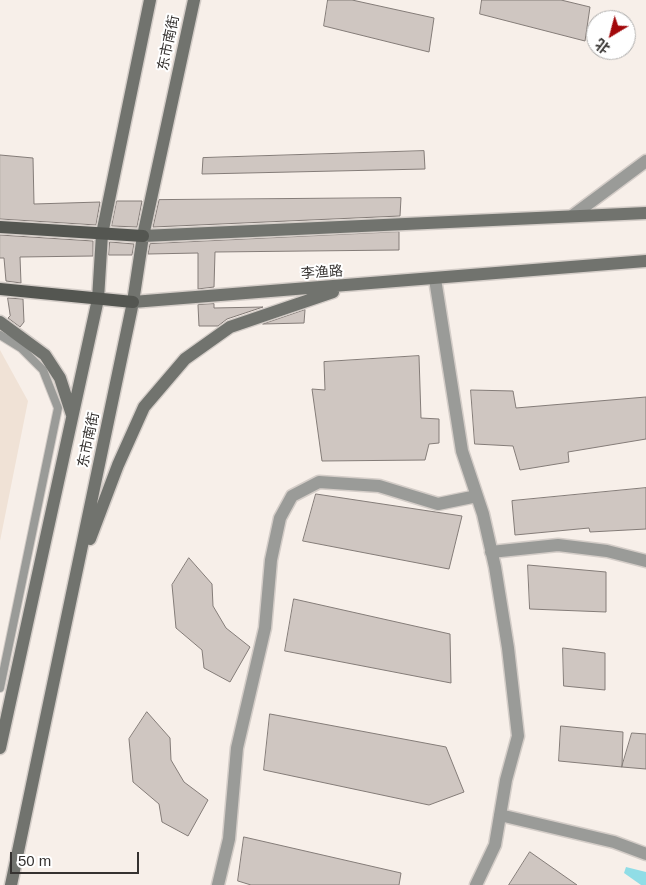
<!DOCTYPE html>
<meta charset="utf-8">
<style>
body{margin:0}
#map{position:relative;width:646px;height:885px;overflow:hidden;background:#f7efe9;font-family:Helvetica,"Noto Sans SC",sans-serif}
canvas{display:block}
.north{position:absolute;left:586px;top:10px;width:50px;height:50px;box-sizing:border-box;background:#fff;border:1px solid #aeadac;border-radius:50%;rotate:217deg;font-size:14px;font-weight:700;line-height:20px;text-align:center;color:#353230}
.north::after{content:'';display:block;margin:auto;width:18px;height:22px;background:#a2080b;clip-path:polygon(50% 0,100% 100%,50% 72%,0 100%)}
.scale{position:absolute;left:10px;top:852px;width:129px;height:22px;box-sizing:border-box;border:2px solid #353230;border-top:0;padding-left:6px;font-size:15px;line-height:18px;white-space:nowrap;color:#353230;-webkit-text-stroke:4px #fff;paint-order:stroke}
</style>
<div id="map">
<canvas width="646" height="885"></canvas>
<div class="north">北</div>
<div class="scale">50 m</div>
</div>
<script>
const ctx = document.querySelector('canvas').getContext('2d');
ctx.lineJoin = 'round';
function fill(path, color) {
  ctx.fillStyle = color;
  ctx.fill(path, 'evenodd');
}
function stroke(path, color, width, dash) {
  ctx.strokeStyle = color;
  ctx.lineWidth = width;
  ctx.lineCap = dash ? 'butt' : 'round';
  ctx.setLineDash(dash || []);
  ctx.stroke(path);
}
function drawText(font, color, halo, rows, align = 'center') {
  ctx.font = font + ' Helvetica,"Noto Sans SC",sans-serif';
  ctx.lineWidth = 4;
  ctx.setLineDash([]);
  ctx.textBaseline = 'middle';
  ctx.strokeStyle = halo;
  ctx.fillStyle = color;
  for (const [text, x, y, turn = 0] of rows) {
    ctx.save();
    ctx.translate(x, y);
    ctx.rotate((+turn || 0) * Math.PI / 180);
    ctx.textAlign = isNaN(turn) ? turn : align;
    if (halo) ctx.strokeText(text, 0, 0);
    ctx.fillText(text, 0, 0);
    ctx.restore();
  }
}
const built = new Path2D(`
 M 0,350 L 28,401 L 0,541 Z`);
const water = new Path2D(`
 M 626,867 L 646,872 L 646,885 L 641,885 L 624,873 Z`);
const building = new Path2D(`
 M 328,0 L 352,0 L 434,18 L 429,52 L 324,26 Z
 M 482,0 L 561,0 L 590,7 L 585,41 L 480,14 Z
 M 424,151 L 425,169 L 202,174 L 203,158 Z
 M 0,155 L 33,158 L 34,204 L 100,202 L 96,225 L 0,219 Z
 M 401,198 L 400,216 L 153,227 L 159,200 Z
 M 117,201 L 142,201 L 137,227 L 112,226 Z
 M 399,232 L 399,250 L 215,252 L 214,287 L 198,289 L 198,253 L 148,254 L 150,244 Z
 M 0,235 L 93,241 L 93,256 L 20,257 L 21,283 L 6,281 L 4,258 L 0,258 Z
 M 110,242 L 134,244 L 132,255 L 109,255 Z
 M 8,298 L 23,299 L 24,322 L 20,327 L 8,318 L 10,316 Z
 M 214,304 L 214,308 L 263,307 L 227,319 L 218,326 L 199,326 L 198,305 Z
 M 305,310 L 304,323 L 263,324 Z
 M 419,356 L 421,418 L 439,419 L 439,443 L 429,444 L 425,460 L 322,461 L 312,389 L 325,390 L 324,362 Z
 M 471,390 L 513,391 L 516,408 L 646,397 L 646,439 L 568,452 L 569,462 L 520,470 L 513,446 L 475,444 Z
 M 646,488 L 646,529 L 590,532 L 589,528 L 515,535 L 512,501 Z
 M 316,494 L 462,516 L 449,569 L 303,541 Z
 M 189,558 L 212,584 L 213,606 L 226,628 L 250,647 L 230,682 L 204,668 L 202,650 L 176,628 L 172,585 Z
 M 528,565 L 606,572 L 606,612 L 530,609 Z
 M 294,599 L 450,634 L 451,683 L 285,651 Z
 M 563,648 L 605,653 L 605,690 L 564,686 Z
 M 147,712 L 170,738 L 171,760 L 184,782 L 208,800 L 188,836 L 162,822 L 159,804 L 133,782 L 129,739 Z
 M 270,714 L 446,747 L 464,792 L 429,805 L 264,770 Z
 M 561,726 L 623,732 L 622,767 L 559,761 Z
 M 632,733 L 646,734 L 646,769 L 622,767 Z
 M 244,837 L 401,873 L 399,885 L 251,885 L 238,881 Z
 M 530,852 L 577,885 L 509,885 Z`);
const service = new Path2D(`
 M 0,335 L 21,348 L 43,370 L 58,408 L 0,688`);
const minor = new Path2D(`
 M 435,279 L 462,451 L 483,514 L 495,567 L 508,648 L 518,736 L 506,780 L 495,845 L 476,885
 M 491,552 L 558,545 L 607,551 L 646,561
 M 500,815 L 614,842 L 646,854
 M 218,885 L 229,839 L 237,748 L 265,628 L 271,560 L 280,518 L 292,496 L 319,482 L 379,486 L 438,504 L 477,496`);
const tertiary = new Path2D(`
 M 572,216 L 646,161`);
const secondary = new Path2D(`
 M 143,236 L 646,213
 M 133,302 L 646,261
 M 0,322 L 45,355 L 60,378 L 72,415
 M 90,539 L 118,465 L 144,407 L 185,359 L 230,327 L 333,292
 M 0,748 L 98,299 L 102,234 L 150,0
 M 11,885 L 133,302 L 143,236 L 194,0`);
const primary = new Path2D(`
 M 0,227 L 143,236
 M 0,289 L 133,302`);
const streetNames = [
 ["东市南街",169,43,-78],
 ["李渔路",322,273,-4],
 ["东市南街",89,440,-78]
];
fill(built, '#f0e2d6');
fill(water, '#90dde6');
fill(building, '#cfc6c1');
stroke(building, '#847c78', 1);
stroke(service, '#d4cdc8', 10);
stroke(minor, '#d4cdc8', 15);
stroke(tertiary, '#d4cdc8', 15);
stroke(secondary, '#d4cdc8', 15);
stroke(primary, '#d4cdc8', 15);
stroke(service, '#9a9b98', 8);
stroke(minor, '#9a9b98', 12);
stroke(tertiary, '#9a9b98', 12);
stroke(secondary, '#71736e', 12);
stroke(primary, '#545651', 12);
drawText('14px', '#353230', '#fff', streetNames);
</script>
